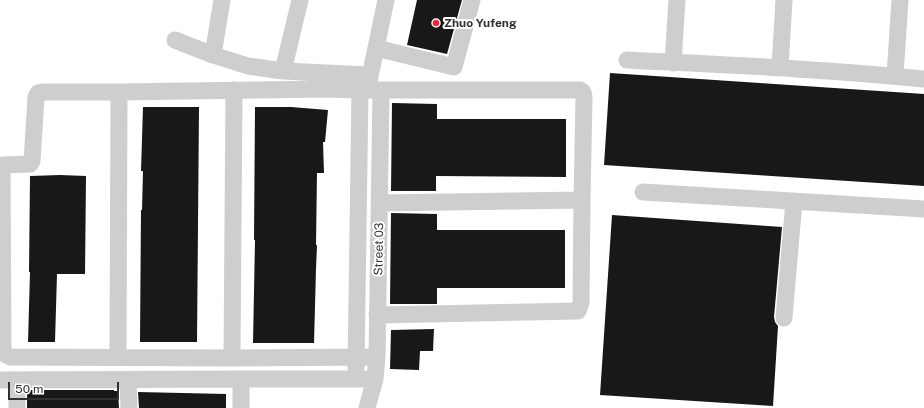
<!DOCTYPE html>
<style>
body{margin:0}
#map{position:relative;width:924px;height:408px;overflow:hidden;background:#fff;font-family:"Public Sans",sans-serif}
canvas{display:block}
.scale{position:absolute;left:8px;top:382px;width:111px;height:18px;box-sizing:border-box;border:2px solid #313131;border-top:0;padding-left:5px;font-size:12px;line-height:14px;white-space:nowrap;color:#313131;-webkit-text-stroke:3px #fff;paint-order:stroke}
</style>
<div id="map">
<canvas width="924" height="408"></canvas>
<div class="scale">50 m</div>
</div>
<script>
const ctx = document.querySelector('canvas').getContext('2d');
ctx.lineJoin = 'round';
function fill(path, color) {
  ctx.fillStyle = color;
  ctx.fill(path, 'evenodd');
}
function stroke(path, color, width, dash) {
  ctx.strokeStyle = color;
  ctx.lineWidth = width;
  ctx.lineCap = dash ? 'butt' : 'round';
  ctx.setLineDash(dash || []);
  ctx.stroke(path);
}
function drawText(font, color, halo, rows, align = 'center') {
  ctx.font = font + ' "Public Sans",sans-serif';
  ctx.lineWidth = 4;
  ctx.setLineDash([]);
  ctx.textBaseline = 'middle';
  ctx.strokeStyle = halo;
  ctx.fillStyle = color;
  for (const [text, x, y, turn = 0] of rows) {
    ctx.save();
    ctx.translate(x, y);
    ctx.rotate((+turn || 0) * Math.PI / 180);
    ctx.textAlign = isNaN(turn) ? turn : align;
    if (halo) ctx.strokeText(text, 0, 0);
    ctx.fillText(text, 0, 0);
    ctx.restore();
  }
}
const building = new Path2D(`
 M 417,0 L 462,0 L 447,54 L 407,45 Z
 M 610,73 L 924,94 L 924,186 L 604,165 Z
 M 392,103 L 437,104 L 437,119 L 566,119 L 566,177 L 436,176 L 436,191 L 391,191 Z
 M 143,107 L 199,107 L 197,342 L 140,342 L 141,210 L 142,210 L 143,171 L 141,171 Z
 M 255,107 L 291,107 L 328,110 L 325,142 L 323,142 L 324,173 L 317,173 L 316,245 L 317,245 L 316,269 L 314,343 L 253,343 L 255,240 L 254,240 Z
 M 60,175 L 86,176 L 85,274 L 57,274 L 55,342 L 28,342 L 30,272 L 29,272 L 30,176 Z
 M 391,213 L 437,214 L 437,230 L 565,230 L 565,288 L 437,288 L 437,304 L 390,304 Z
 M 612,215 L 782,227 L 774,317 L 775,322 L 778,326 L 773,406 L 600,395 Z
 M 434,329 L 433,351 L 420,351 L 419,370 L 390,369 L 391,330 Z
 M 27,390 L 114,390 L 114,391 L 118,391 L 119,408 L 27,408 Z
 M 138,392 L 226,394 L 226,408 L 139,408 Z`);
const minor = new Path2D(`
 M 175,40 L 213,55 L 248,66 L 283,71 L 370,75
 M 376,48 L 454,67 L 472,0
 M 213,55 L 222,0
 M 627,60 C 726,65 825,69 924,79
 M 673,63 L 677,0
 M 780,67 L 784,0
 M 283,71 L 300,0
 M 895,76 L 900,0
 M 368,86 L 386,0
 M 643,192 L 924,209
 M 380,203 L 582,200
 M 377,315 L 578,311 L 581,303 L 582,200 L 584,97 L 583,92 L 580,90 L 360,90 L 326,89 L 119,92 L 42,92 L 38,93 L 36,97 L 32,161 L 30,164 L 3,165 L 2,168 L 3,350 L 6,355 L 10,357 L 232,358 L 377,357
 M 784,318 L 794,201
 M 118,357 L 119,92
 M 232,358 L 234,90
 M 356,368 L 360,90
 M 0,380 L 241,379 L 375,379
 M 128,380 L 129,408
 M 17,408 L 17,380
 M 241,408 L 241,379
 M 367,408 L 375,379 L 377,357 L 381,90`);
const markers = [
 [436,23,4,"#f52539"]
];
const poiNames = [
 ["Zhuo Yufeng",444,23]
];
const streetNames = [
 ["Street 03",379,249,-89]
];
fill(building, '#181818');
stroke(minor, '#cecece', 17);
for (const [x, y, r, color] of markers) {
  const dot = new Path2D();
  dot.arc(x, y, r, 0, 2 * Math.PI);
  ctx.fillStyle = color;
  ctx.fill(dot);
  stroke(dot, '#fff', 1.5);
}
drawText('bold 12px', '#313131', '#fff', poiNames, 'left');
drawText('12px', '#313131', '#fff', streetNames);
</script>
